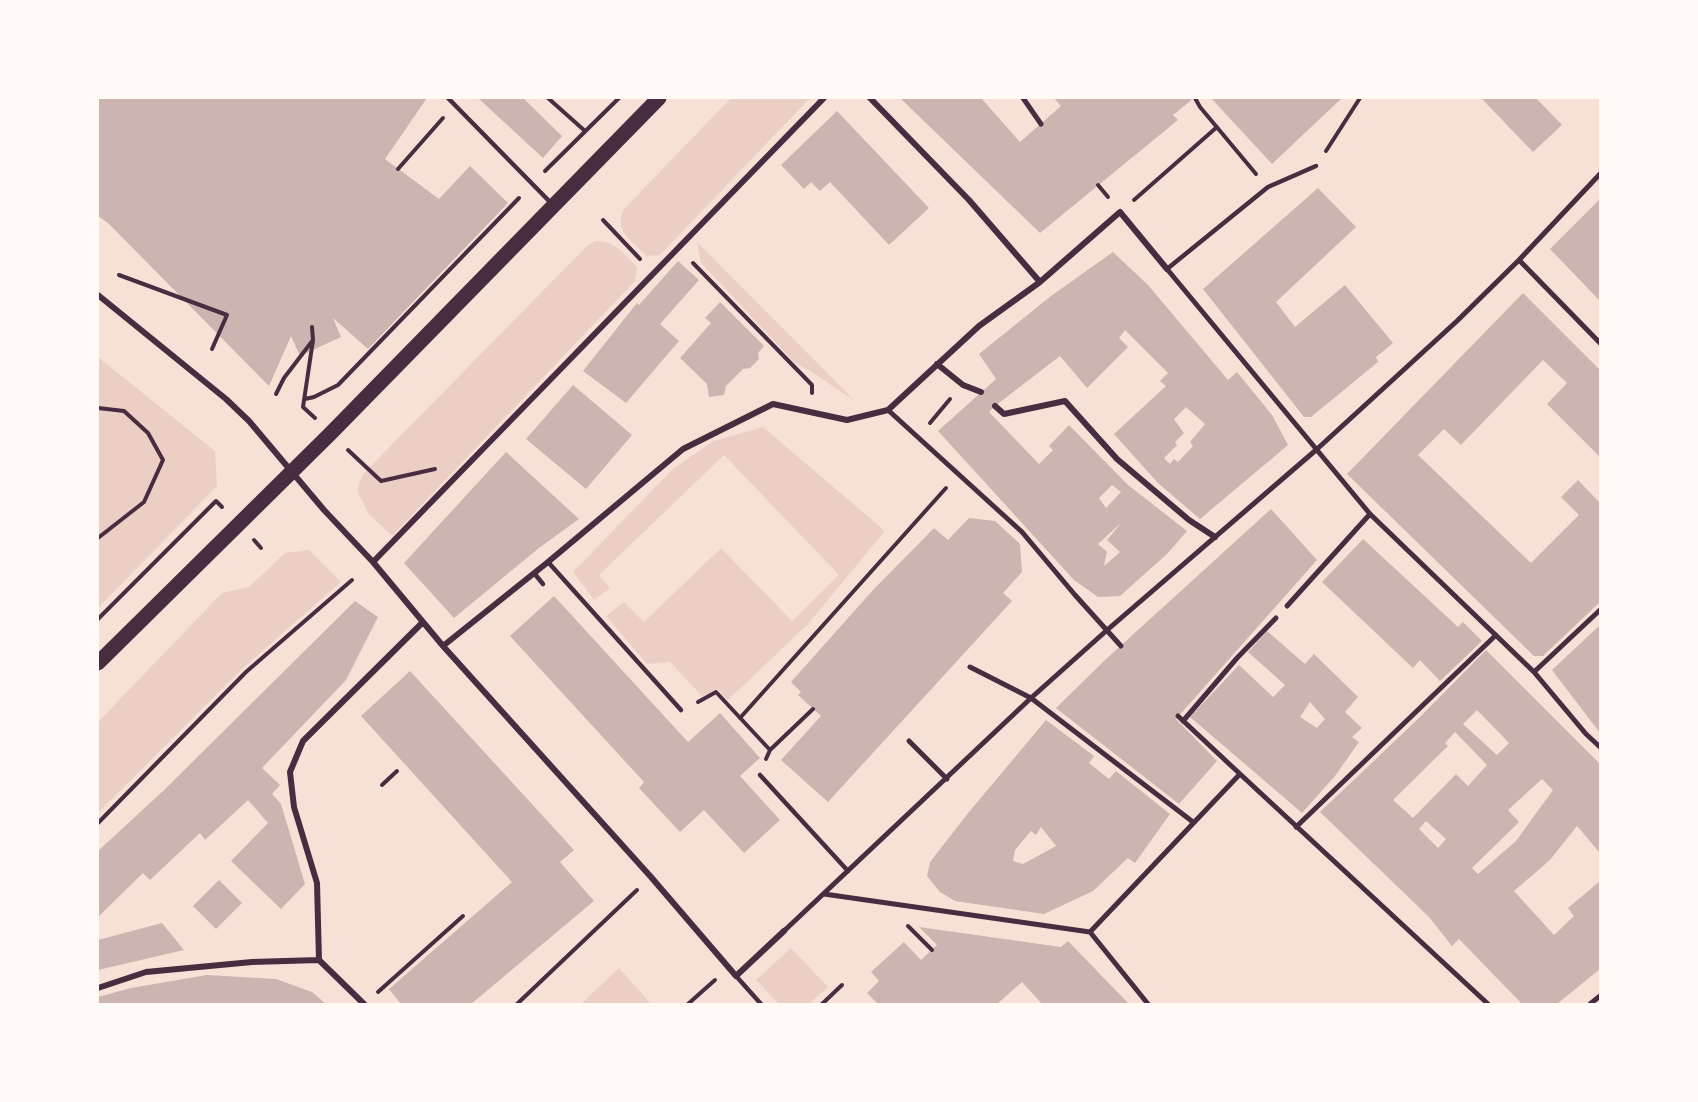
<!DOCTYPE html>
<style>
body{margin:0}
#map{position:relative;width:1698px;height:1102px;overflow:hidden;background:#f7e1d7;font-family:"PT Sans Narrow",sans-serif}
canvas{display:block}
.frame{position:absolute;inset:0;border:99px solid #fffaf5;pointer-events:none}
</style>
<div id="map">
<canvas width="1698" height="1102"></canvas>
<div class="frame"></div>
</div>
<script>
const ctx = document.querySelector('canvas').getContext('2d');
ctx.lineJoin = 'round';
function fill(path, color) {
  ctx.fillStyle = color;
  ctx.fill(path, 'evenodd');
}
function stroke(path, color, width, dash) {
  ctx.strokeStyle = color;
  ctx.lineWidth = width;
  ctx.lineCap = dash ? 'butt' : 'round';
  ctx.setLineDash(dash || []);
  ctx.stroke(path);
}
const green = new Path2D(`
 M 731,98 L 810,98 L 660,255 L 647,256 C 632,241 613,231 624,209 Z
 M 595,241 C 615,240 624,254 637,267 L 635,281 L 392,536 L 368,513 L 357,490 L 363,474 L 588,245 Z
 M 697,242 L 854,400 C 834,388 816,373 795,363 L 701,263 Z
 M 98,357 L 215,451 L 217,486 L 98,608 Z
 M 763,427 L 885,531 L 808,624 L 728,700 L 717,689 L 702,696 L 670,662 L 647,664 L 606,616 L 624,602 L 644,622 L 721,548 L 792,621 L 839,575 L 724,455 L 599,575 L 610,588 L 594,600 L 573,572 L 673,469 L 713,441 Z
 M 309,550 L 341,582 L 242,669 L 98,813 L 98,722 L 222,593 L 249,587 L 285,553 Z
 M 791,948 L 828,987 L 809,1004 L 779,1004 L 756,980 Z
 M 619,968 L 651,1004 L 581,1004 Z`);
const building = new Path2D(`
 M 98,98 L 427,98 L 385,159 L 439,199 L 470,166 L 508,203 L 368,349 L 333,318 L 341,337 L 300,356 L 291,336 L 269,386 L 108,223 L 98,216 Z
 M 478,98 L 523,98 L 562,136 L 543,158 Z
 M 900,98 L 981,98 L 1020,142 L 1061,106 L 1054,98 L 1194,98 L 1173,115 L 1178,120 L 1040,233 Z
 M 1211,98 L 1342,98 L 1272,164 Z
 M 1481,98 L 1536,98 L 1562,125 L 1533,152 Z
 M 837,111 L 929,208 L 889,245 L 830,182 L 820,191 L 811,182 L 804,189 L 781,165 Z
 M 1318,188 L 1356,227 L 1276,302 L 1295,327 L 1345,285 L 1393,343 L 1376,357 L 1378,362 L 1311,417 L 1304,417 L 1203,289 Z
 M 1600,199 L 1600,301 L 1550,249 Z
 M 1113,252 L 1148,285 L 1228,380 L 1237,372 L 1272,415 L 1288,445 L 1200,519 L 1158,483 L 1114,434 L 1166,386 L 1160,381 L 1168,373 L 1125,330 L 1119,338 L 1128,347 L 1087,388 L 1060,356 L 995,406 L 989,412 L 1039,464 L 1053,450 L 1049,446 L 1069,425 L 1128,485 L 1187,531 L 1168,553 L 1120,596 L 1098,597 L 1074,580 L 938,431 L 996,379 L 979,354 L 1051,296 ZM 1186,407 L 1205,424 L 1190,442 L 1193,446 L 1178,462 L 1174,459 L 1170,464 L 1164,458 L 1177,445 L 1175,442 L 1184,433 L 1174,419 ZM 1112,485 L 1121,492 L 1106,508 L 1099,498 ZM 1121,523 L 1107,540 L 1120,552 L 1104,566 L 1107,552 L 1098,544 Z
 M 678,261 L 699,280 L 660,324 L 679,341 L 626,403 L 583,371 L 637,303 L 639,305 Z
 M 1523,293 L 1600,370 L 1600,457 L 1547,404 L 1567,383 L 1543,360 L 1461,445 L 1444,429 L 1418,455 L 1531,563 L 1579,515 L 1561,497 L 1578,480 L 1600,503 L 1600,602 L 1543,656 L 1534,656 L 1347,474 Z
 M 720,302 L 764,346 L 758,353 L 759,359 L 750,368 L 743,369 L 726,386 L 724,395 L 709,397 L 707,384 L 680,358 L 711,323 L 705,318 Z
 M 573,385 L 632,435 L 586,489 L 526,439 Z
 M 506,452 L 579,519 L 539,548 L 454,618 L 404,563 Z
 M 1271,509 L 1317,560 L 1176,719 L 1217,761 L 1179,804 L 1056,708 L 1105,660 Z
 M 969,518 L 995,521 L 1020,544 L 1022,572 L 1003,593 L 1012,601 L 828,802 L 781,760 L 821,716 L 798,695 L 801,692 L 791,682 L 873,590 L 934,528 L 948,540 Z
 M 1363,539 L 1458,627 L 1463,622 L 1482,641 L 1440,681 L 1420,660 L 1413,668 L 1322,582 Z
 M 554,596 L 688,742 L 720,713 L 760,758 L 740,776 L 780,820 L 744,853 L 704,810 L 680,832 L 639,788 L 644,782 L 510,636 Z
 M 355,601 L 378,617 L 346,680 L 262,768 L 280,785 L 272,794 L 281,804 L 305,884 L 281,909 L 231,861 L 268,823 L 248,800 L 205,840 L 200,833 L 150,880 L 143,873 L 98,917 L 98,851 L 162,792 Z
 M 1600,625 L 1600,733 L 1552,670 Z
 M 1267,631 L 1305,664 L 1314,654 L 1358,697 L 1345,712 L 1362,728 L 1352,737 L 1359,742 L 1335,776 L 1302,813 L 1190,717 L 1239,665 L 1273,697 L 1285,685 L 1248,652 ZM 1310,702 L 1325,719 L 1317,728 L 1300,717 Z
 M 1486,650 L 1600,764 L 1600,853 L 1577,826 L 1550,860 L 1514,891 L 1554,935 L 1574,916 L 1568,908 L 1600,881 L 1600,969 L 1557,1004 L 1522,1004 L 1459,939 L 1452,946 L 1429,917 L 1320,812 L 1419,718 ZM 1477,710 L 1509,743 L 1497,755 L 1463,724 ZM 1455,732 L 1487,765 L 1468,786 L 1456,774 L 1413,818 L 1393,800 L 1448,746 L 1445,743 ZM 1542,779 L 1553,790 L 1516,841 L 1478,874 L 1472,868 L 1519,822 L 1508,810 ZM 1426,821 L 1446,839 L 1438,848 L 1419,829 Z
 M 410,671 L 574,850 L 560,862 L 594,901 L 471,1004 L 401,1004 L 389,989 L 512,882 L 361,716 Z
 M 1046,720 L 1094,756 L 1089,763 L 1109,779 L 1116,771 L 1170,814 L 1135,863 L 1128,858 L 1093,891 L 1044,914 L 955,901 L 940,892 L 927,876 L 930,862 L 969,812 ZM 1041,827 L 1056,846 L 1023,864 L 1013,861 L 1015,850 L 1031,831 L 1036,835 Z
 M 219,880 L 242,903 L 216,929 L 193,906 Z
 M 162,923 L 184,950 L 98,970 L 98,940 Z
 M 919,927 L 1061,947 L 1068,941 L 1129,1004 L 1042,1004 L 1022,982 L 997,1004 L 878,1004 L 867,993 L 879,981 L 871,972 L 904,942 L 921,960 L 937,945 Z
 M 207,975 L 276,979 L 312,992 L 326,1004 L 98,1004 L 98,997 L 131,988 Z`);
const path = new Path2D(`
 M 548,98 L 585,131
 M 1195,98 L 1200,107 L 1256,174
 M 1326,151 L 1360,98
 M 398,169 L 443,118
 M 545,171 L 619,98
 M 1098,185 L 1108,197
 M 1134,200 L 1217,127
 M 603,220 L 640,259
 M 693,263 L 812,385 L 812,393
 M 119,275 L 227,315 L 212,349
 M 313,340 L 303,407 L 315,418
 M 276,394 L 284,378 L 313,340 L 312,327
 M 305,399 L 314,397 L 338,385 L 519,198
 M 98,408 L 124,411 L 148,433 L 163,460 L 144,502 L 98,538
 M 930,423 L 950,399
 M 348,450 L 381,481 L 435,469
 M 254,540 L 261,548
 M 98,619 L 216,501 L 222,507
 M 698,702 L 716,692 L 770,750 L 766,759
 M 740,718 L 946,488
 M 770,750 L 813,709
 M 382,785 L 397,771
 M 98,823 L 246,672 L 352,580
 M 908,926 L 932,950
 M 378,992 L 463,916
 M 517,1004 L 637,890
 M 688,1004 L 715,980
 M 822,1004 L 842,985`);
const service = new Path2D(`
 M 448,98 L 552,204
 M 1167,269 L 1268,187 L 1316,166
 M 548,562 L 681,710
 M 534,573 L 543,584
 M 760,775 L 848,871
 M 736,976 L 761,1004`);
const pedestrian = new Path2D(`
 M 1023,98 L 1041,124
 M 1519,260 L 1600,343
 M 1167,269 L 1370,514 L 1534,672 L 1586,734 L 1600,747
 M 888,410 L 1022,532 L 1075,595 L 1121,646
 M 1287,606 L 1370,514
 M 970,667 L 1031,698 L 1193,822
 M 1534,672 L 1600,610
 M 1178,716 L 1240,774
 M 1183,721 L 1237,658 L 1276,618
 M 909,741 L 947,779
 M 1296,827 L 1496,635
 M 824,894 L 1090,932 L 1240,774 L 1488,1004
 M 784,931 L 1031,698 L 1106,631 L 1316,450 L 1457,321 L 1519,260 L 1600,174
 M 1090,932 L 1148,1004
 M 1590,1004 L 1600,996`);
const minor = new Path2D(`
 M 1040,282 L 1120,212 L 1167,269
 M 98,295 L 226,399 L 249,421 L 324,510 L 373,562 L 443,646 L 651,877 L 736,976 L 784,931
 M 937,364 L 963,385 L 981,392
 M 995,406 L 1004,414 L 1065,401 L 1117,459 L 1189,520 L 1215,537
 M 373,562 L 824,98
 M 443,646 L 548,562 L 683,449 L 773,404 L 847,420 L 888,410 L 979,326 L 1040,282 L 969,200 L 870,98
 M 98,988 L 146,972 L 252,962 L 319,960
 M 364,1004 L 319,960 L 317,883 L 294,807 L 290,772 L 303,741 L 422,623`);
const primary = new Path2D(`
 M 98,663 L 331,433 L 659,98`);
fill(green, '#ebcfc5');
fill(building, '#ccb4b1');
stroke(path, '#4a2c40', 4);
stroke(service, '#4a2c40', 4.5);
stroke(pedestrian, '#4a2c40', 5);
stroke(minor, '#4a2c40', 6);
stroke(primary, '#4a2c40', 15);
</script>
